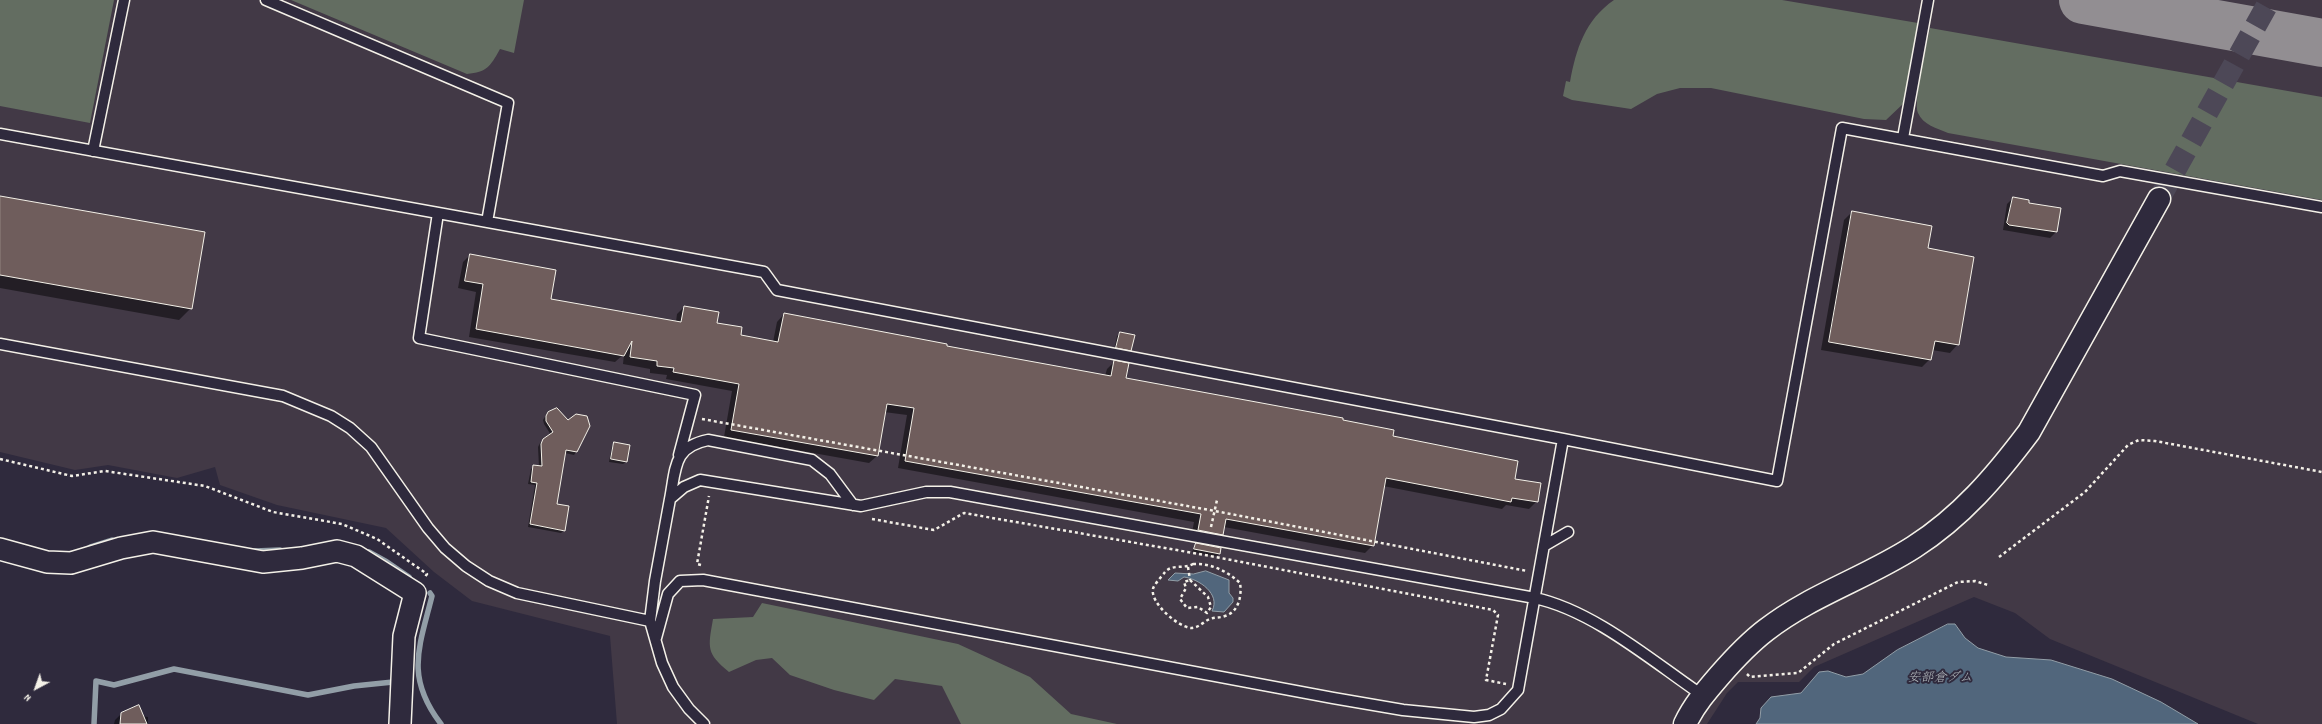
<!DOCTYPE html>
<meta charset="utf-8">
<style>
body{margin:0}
#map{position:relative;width:2322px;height:724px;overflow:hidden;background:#2f2a3d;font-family:Dekko,sans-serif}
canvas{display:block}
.north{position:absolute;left:16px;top:668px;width:40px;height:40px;-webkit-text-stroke:3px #2f2a3d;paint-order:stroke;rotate:221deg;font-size:11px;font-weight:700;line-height:16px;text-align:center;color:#f4f1e8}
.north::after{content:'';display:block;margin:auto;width:14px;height:18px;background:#f4f1e8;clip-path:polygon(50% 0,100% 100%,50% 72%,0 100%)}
</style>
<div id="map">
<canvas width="2322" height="724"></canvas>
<div class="north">N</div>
</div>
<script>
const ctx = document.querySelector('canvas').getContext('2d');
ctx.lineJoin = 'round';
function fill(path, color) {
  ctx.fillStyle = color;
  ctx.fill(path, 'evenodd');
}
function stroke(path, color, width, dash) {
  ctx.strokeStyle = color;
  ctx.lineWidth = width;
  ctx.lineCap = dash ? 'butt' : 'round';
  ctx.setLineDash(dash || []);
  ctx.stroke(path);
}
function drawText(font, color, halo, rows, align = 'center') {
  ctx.font = font + ' Dekko,"Klee One",sans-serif';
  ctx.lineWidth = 4;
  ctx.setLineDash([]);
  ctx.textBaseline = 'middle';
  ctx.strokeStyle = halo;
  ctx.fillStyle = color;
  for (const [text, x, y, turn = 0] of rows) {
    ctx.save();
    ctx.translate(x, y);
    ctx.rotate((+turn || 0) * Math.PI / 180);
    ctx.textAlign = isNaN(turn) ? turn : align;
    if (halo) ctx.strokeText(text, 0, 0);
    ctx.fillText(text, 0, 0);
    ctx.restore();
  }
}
const built = new Path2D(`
 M 0,0 L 2322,0 L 2322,724 L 2258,724 L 2050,639 L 2015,613 L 1974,597 L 1814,667 L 1799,682 L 1738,682 L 1727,693 L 1707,724 L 617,724 L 610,636 L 472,601 L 434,572 L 386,528 L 277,505 L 220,485 L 215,467 L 177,478 L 108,465 L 75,470 L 0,452 Z`);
const green = new Path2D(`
 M 0,0 L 114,0 L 90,123 L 0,106 Z
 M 291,0 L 524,0 L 514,53 L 500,49 C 490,67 487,72 467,74 Z
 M 1614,0 L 1782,0 L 1918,23 L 1905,102 L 1886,120 L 1864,119 L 1711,88 L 1680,88 L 1657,94 L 1631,109 L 1572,100 L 1563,96 L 1566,81 L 1570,82 C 1576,49 1585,20 1614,0 Z
 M 1930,28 L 2322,97 L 2322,200 L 1948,133 C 1937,128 1923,125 1918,113 C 1913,102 1927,43 1930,28 Z
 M 762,603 L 958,644 L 1030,677 L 1071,714 L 1117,724 L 961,724 L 942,686 L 895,679 L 874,700 L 834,690 L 790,675 L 772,658 L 756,660 L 729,672 C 706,653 708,648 713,619 L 753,617 Z`);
const water = new Path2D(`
 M 1206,571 L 1229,580 L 1229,593 L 1233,598 L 1233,602 L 1224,612 L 1212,611 C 1221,594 1199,579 1184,577 L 1178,581 L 1168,580 L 1175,573 L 1193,574 Z
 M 1948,624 L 1955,624 L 1965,638 L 1978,648 L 2006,657 L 2051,660 L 2112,679 L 2161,702 L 2198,724 L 1756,724 L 1760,718 L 1761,708 L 1771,697 L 1801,693 L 1819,672 L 1828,671 L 1846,677 L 1863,674 L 1897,650 Z`);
const shadow = new Path2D(`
 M 0,197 L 191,308 L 179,320 L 0,288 Z
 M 2013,198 L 2028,203 L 2056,232 L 2050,238 L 2003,230 L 2007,204 Z
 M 1852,212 L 1958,344 L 1950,353 L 1932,350 L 1930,359 L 1922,367 L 1821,350 L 1844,220 Z
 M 470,255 L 549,300 L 676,322 L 677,314 L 684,307 L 740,336 L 773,342 L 777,322 L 784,314 L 946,347 L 1105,376 L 1107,369 L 1114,362 L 1124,379 L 1342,421 L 1392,437 L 1514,480 L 1537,501 L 1529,509 L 1506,505 L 1502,509 L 1383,486 L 1373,545 L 1365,553 L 1224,527 L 1222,534 L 1215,542 L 1191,538 L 1194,522 L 898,468 L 907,415 L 884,412 L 877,456 L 869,463 L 724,437 L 732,391 L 666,379 L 667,375 L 650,373 L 650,369 L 623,364 L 624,354 L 615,362 L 469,337 L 476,292 L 458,288 L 463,262 Z
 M 1120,333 L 1131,350 L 1128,353 L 1114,350 L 1117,336 Z
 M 548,412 L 576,452 L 574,455 L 565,453 L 556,504 L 564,530 L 561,533 L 528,527 L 535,485 L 528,484 L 531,469 L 534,466 L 539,467 L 538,447 L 540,443 L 551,435 L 544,424 L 543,420 Z
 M 615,443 L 626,462 L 623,464 L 609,462 L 612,446 Z
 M 1196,544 L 1219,554 L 1216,556 L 1192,552 Z
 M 122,713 L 148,717 L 148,724 L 114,724 L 115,720 Z`);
const stream = new Path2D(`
 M 90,547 L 112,540
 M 255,551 L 280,550
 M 369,552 L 387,562 L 409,577
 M 430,593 L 432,596 C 419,648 405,677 441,724
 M 94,724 L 96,681 L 114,685 L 174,669 L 308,695 L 354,686 L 393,682`);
const taxiway = new Path2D(`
 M 2083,0 L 2322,43`);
const building = new Path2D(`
 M 0,196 L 205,232 L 192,309 L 0,275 Z
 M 2013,197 L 2029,200 L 2029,203 L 2061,208 L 2057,232 L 2009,225 L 2007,223 Z
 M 1852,211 L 1932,226 L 1928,248 L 1974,257 L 1959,345 L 1935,341 L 1931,360 L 1829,342 Z
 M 470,254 L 556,270 L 551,299 L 681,322 L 684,306 L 719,312 L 717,323 L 742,327 L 741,335 L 778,342 L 784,313 L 947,344 L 947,346 L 1111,376 L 1114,360 L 1129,363 L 1126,378 L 1343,418 L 1343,420 L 1394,430 L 1393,436 L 1518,461 L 1515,479 L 1541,483 L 1538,502 L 1512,498 L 1511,502 L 1386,478 L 1374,546 L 1226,519 L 1223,535 L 1198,530 L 1201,514 L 905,461 L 914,408 L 887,404 L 878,456 L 731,430 L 739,384 L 673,372 L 674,368 L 657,366 L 657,361 L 630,357 L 632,341 L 624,356 L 476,329 L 483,284 L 465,281 Z
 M 1120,332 L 1135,335 L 1131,351 L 1116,348 Z
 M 557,408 L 568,420 L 576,414 L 587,416 L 590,426 L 577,452 L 566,450 L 557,504 L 569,506 L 565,531 L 530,524 L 537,483 L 531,482 L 533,465 L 542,466 L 541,444 L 543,439 L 553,432 L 546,421 L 546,416 L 548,412 Z
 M 614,442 L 630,445 L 627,462 L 611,459 Z
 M 1196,543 L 1221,548 L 1220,554 L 1194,549 Z
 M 139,705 L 147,724 L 120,724 L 121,713 Z`);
const tertiaryTunnel = new Path2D(`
 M 2159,199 L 2270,0`);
const path = new Path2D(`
 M 702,419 L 1215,511 L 1527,571
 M 0,459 L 72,476 L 105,471 L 205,486 L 273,512 L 342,524 L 377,539 L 427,574 L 425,577
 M 872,519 L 934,530 L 964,513 L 1205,555 L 1493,610 L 1498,615 L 1486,680 L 1506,684
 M 1211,527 L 1217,500
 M 1999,557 L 2085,492 L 2128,445 L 2139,440 L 2155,441 L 2322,472
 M 1193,564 C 1211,563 1227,571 1240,583 C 1242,595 1239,612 1225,616 C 1220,618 1215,617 1210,619 C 1204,621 1199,628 1191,628 C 1178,627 1150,603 1153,589 C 1153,586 1162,576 1165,572 C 1172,564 1184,569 1193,564 Z
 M 701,565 L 697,564 L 709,496
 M 1188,567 L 1190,580
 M 1190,580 L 1208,597 L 1211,607 L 1207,613 L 1198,607 L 1187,608 L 1180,599 L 1186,588 L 1184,582 Z
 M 1747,674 L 1750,677 L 1798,673 L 1834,644 L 1958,582 L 1975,581 L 1988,585`);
const service = new Path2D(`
 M 266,0 L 508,103 L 487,222
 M 0,134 L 438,213 L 419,338 L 695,395 L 679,455
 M 1903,138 L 1928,0
 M 93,151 L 124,0
 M 438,213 L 764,272 L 777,290 L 1563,439 L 1777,481 L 1842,128 L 2103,176 L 2120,171 L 2322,207
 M 0,344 L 283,396 L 331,416 L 350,428 L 371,447 L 428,528 L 445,548 L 466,566 L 489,581 L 517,593 L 650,621
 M 670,499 C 676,468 673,447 708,440 L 812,460 L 830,474 L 853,505
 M 1544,546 L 1568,532
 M 656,638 L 668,594 L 680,581 L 703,580 L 1333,698 L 1403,710 L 1474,717 L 1489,715 L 1501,709 L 1518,690 L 1563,439
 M 704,724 L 689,709 L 673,687 L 662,663 L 650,621 L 655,581 L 670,499 L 684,487 L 700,480 L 861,506 L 926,492 L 950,492 L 1535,598 C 1594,611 1652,661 1702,695`);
const minor = new Path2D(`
 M 0,549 L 47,562 L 71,563 L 121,548 L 153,542 L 263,562 L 302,558 L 337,551 L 356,556 L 415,593 L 404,636 L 400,724`);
const tertiary = new Path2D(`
 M 1685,724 C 1694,705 1707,690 1720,675 C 1734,659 1749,643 1766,630 C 1811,595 1866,578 1914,547 C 1961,517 1996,476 2029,432 L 2159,199`);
const waterNames = [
 ["安部倉ダム",1940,679]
];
fill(built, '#423946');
fill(green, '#636d61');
fill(water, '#51667c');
stroke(water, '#929ea7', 1);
fill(shadow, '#0007');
stroke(stream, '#929ea7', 5.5);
stroke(taxiway, '#928e92', 48);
fill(building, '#6f5d5c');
stroke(building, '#f4f1e8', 1);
stroke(tertiaryTunnel, '#4d4857', 22, [22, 11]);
stroke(service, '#f4f1e8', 13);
stroke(minor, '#f4f1e8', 24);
stroke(tertiary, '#f4f1e8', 25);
stroke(path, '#f4f1e8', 2.5, [3, 3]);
stroke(service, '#2f2a3d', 10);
stroke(minor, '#2f2a3d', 21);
stroke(tertiary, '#2f2a3d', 22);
drawText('italic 13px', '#b3b9bd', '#2f2a3d', waterNames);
</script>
